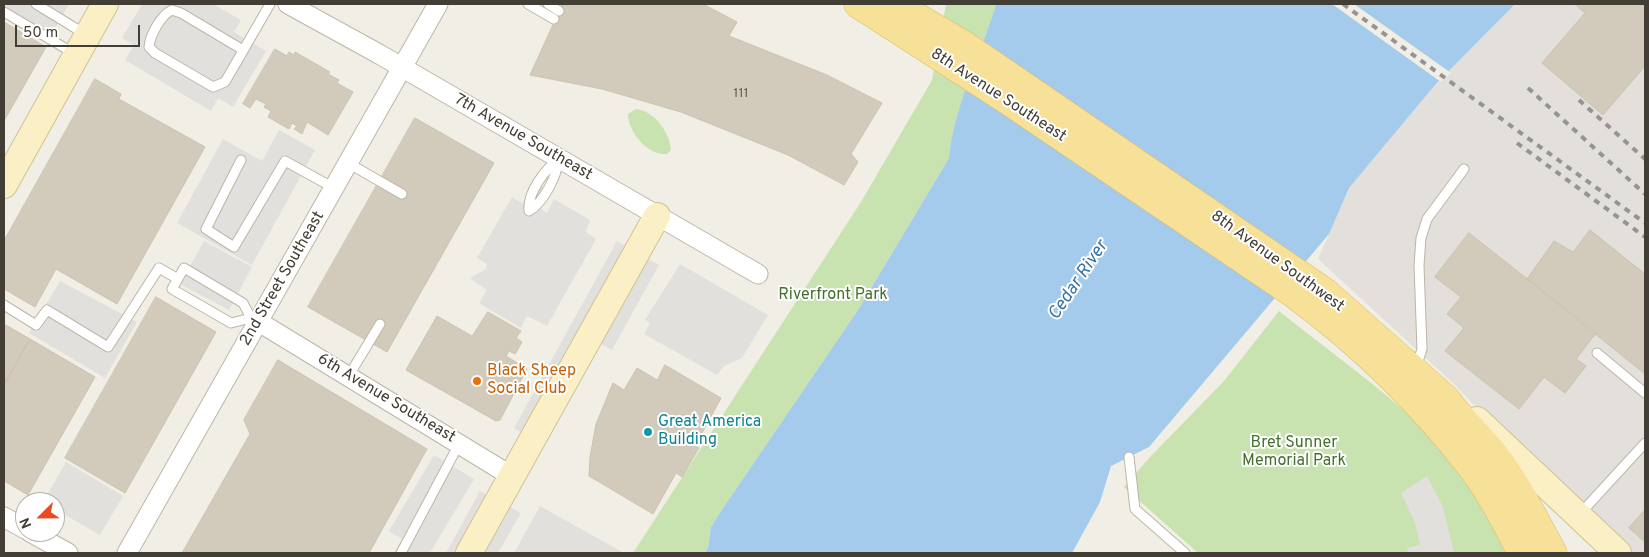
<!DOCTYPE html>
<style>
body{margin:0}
#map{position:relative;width:1649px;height:557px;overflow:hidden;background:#f1eee5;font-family:Overpass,sans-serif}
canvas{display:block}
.frame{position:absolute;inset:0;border:5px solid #433e35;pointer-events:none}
.north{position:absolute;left:15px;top:492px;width:50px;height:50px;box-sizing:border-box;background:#fff;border:1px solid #b4b2ae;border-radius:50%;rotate:247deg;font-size:14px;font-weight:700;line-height:20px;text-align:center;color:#433e35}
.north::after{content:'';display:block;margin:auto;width:18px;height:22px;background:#eb4921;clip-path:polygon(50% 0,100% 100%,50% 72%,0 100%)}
.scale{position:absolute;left:15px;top:25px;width:125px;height:22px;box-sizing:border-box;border:2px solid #433e35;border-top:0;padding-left:6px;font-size:15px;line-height:18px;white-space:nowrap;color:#433e35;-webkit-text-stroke:4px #fff;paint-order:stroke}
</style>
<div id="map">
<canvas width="1649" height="557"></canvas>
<div class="frame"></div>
<div class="north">N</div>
<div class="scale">50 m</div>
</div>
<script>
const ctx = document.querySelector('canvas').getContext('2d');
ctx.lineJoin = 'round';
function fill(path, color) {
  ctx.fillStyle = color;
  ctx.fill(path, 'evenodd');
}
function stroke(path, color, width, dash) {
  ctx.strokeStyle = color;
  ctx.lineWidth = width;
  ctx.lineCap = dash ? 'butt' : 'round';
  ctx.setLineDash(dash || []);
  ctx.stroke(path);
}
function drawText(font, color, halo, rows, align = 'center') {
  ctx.font = font + ' Overpass,sans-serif';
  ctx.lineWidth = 4;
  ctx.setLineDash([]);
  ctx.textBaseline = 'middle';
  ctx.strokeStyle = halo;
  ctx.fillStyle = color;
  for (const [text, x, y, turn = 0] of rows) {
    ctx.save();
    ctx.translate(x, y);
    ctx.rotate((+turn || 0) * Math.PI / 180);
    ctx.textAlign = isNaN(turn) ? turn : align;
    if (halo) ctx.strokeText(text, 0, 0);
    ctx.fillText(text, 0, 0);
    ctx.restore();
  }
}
const industrial = new Path2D(`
 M 1515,4 L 1645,4 L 1645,553 L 1618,553 L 1563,500 L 1455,385 L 1318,259 L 1349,188 L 1435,85 Z`);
const green = new Path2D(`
 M 946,4 L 996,4 C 981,55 954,105 949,158 L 858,310 L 721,511 L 711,527 L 708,548 L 705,553 L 633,553 L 861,202 L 932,80 Z
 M 636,109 C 655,111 670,133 671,150 L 667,154 C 648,156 628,132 628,114 Z
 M 1279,311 C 1324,347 1373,382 1416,421 C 1450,452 1487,511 1506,553 L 1198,553 L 1124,487 L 1150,457 L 1224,381 Z`);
const parking = new Path2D(`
 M 4,4 L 69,4 L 52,34 L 4,6 Z
 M 142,4 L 213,4 L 241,20 L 234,32 L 266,51 L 233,107 L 218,98 L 211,111 L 125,60 L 134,45 L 122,38 Z
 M 279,130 L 315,150 L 252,265 L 177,223 L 223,139 L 262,161 Z
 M 535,182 L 550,191 L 541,209 L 547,213 L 554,199 L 590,220 L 586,232 L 596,239 L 547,326 L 527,316 L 521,328 L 479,303 L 487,290 L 470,278 L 486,269 L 487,264 L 477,258 L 512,197 L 525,205 Z
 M 204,241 L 252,267 L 229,310 L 180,284 Z
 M 617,241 L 659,265 L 612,350 L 584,335 L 528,437 L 514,428 Z
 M 680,264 L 768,315 L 742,358 L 724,366 L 717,375 L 644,334 L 650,323 L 645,320 Z
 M 60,281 L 137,322 L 105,378 L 29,333 Z
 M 434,455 L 474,479 L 430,553 L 394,553 L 402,539 L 389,531 Z
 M 66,462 L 123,496 L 100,535 L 55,509 L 55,502 L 43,502 Z
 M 1427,476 L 1443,507 L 1454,553 L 1408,553 L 1407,548 L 1420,545 L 1415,523 L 1401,493 Z
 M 480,491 L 521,513 L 498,553 L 446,553 Z
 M 540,506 L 624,553 L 514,553 Z`);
const water = new Path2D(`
 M 996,4 L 1515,4 L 1435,85 L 1349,188 L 1329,234 L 1149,447 L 1111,466 L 1100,502 L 1072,553 L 705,553 L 708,548 L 711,527 L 721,511 L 858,310 L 949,158 C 954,105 981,55 996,4 Z`);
const pier = new Path2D(`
 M 1332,4 L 1354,4 L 1451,73 L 1441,82 Z`);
const building = new Path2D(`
 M 557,4 L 703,4 L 737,22 L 729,36 L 827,75 L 882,103 L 851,154 L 858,162 L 844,185 L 788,155 L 681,112 L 602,89 L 530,75 L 562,5 Z
 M 1577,4 L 1645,4 L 1645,66 L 1603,115 L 1542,63 L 1585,13 L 1576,5 Z
 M 4,22 L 46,47 L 4,121 Z
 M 275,49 L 287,56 L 289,52 L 294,55 L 295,52 L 330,72 L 328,74 L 339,80 L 337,83 L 353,92 L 328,135 L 307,122 L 302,134 L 294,129 L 297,126 L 292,123 L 289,129 L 268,117 L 271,111 L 264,107 L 266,104 L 256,99 L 250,108 L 243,104 Z
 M 95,79 L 121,94 L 119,99 L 205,147 L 117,304 L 56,269 L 35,307 L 4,289 L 4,241 Z
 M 415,118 L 494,163 L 387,352 L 308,307 Z
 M 1590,230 L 1645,274 L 1645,374 L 1527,279 L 1554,241 L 1573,252 Z
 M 1469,233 L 1596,333 L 1576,359 L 1586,366 L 1565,393 L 1544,377 L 1519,409 L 1445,351 L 1464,328 L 1447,314 L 1461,297 L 1435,277 Z
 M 156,297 L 216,332 L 125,493 L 65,458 Z
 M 488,312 L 521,331 L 516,338 L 522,342 L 515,354 L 509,351 L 506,356 L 527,369 L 500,420 L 496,421 L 406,370 L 437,316 L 472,336 Z
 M 4,324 L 30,339 L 4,385 Z
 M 30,339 L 95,377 L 28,495 L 4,481 L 4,385 Z
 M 278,360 L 427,449 L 369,553 L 182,553 L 250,434 L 244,420 Z
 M 665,365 L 721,398 L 695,446 L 699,448 L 682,477 L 676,473 L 653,514 L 589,476 L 590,457 L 596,424 L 613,383 L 624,390 L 637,368 L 657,380 Z
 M 1645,510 L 1645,542 L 1629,528 Z`);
const lane = new Path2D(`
 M 36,4 L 85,34
 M 528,4 L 554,19
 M 548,4 L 559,11
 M 4,12 L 75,54
 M 243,50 L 181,13 L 172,10 C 161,15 150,35 149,47 L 155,53 L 213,87 L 225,82 L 270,4
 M 559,159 C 556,177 545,201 529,211 C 527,193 545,169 559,159 Z
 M 241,160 L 206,229 L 234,247 L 285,161 L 334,188
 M 348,163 L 402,194
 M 4,305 L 36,325 L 47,310 L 108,347 L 159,268 L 178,279
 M 251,318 L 231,323 L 172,289 L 184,268 L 243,303 L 251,318 L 258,322
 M 1597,353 L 1645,393
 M 1416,368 L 1422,349 L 1419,265 L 1421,238 L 1427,219 L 1464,169
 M 348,377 L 380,324
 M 1129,457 L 1135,509 L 1185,553
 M 1579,515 L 1645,443
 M 401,553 L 459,444`);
const street = new Path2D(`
 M 288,4 L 379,54 L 758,274
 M 259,322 L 513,477
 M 4,517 L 25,529
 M 30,532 L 68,553
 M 127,553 L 438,4`);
const secondary = new Path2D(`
 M 4,185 L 105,4
 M 1477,420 L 1618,553
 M 469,553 L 657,216`);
const primary = new Path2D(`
 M 858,4 L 1004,98 L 1294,294 C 1360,343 1422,403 1472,468 C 1492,494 1507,525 1522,553
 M 889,4 L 912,14 L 967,47 L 1325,292 L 1446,399 C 1459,418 1476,433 1491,451 C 1516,482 1534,519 1553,553`);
const rail = new Path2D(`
 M 1343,4 L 1645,223
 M 1528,88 L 1645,194
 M 1579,100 L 1645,159
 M 1517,143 L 1645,237`);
const markers = [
 [477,381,5,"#e8710a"],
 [648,432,5,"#0f9aa8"]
];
const numberNames = [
 ["111",741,94]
];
const streetNames = [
 ["8th Avenue Southeast",998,96,33],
 ["7th Avenue Southeast",523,138,30],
 ["8th Avenue Southwest",1277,262,36],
 ["2nd Street Southeast",283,279,-60],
 ["6th Avenue Southeast",386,399,31]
];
const parkNames = [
 ["Riverfront Park",833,296],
 ["Bret Sunner",1294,444],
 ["Memorial Park",1294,462]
];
const foodNames = [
 ["Black Sheep",487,372],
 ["Social Club",487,390]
];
const cultureNames = [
 ["Great America",658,423],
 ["Building",658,441]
];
const waterNames = [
 ["Cedar River",1079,281,-56]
];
fill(industrial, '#e3dfda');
fill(green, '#c9e3b0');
fill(parking, '#e2e0dd');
fill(water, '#a4cbeb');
fill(pier, '#f1eee5');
fill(building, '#d2cabb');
stroke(building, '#ccc2af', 1);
stroke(lane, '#bcb6a8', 11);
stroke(street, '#bcb6a8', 21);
stroke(secondary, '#cec297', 28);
stroke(primary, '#dbbe69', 29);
stroke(lane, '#fff', 9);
stroke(street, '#fff', 19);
stroke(secondary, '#fbf0c5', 26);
stroke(primary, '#f7e097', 28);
stroke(rail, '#949494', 4, [6, 6]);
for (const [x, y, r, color] of markers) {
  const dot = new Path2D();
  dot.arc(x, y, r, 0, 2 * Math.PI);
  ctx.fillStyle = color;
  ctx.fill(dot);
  stroke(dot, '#fff', 2);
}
drawText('14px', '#676156', null, numberNames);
drawText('16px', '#433e35', '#fff', streetNames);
drawText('16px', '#43702c', '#fff', parkNames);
drawText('16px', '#c56008', '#fff', foodNames, 'left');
drawText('16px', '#0d838f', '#fff', cultureNames, 'left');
drawText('italic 18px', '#3672a7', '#fff', waterNames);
</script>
